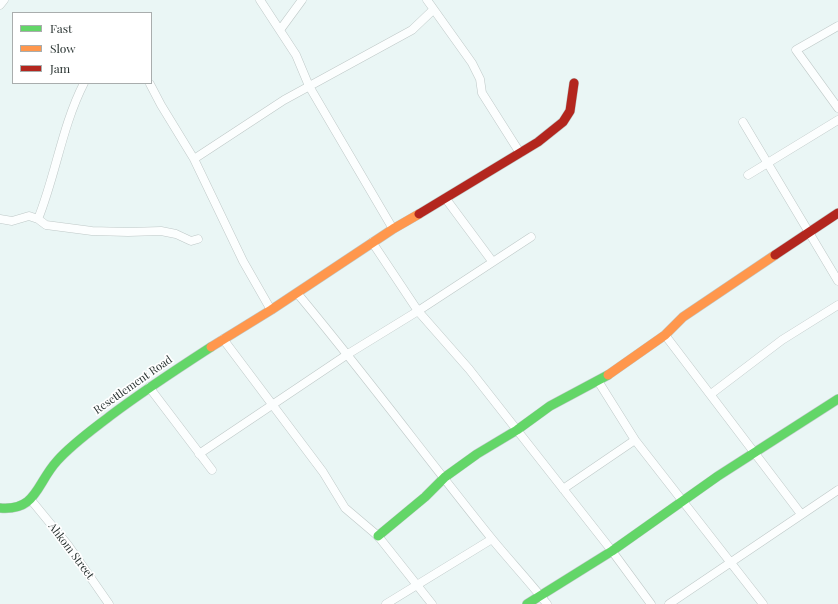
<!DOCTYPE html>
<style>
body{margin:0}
#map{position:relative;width:838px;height:604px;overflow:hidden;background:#eaf6f5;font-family:"Playfair Display",serif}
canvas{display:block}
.legend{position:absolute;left:12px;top:12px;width:140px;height:72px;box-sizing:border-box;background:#fff;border:1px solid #a9adad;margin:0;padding:5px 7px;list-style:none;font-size:12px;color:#293331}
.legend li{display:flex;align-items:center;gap:8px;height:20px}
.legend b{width:20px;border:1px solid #a9adad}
</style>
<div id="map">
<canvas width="838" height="604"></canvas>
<ul class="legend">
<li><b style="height:5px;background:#63d668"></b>Fast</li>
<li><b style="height:5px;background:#ff974d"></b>Slow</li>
<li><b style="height:5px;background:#b3261e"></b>Jam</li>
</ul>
</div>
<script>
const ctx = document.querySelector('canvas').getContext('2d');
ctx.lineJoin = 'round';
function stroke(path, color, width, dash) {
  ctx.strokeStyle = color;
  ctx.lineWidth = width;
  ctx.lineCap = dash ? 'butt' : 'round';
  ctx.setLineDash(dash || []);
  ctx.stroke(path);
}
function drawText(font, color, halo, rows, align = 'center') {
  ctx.font = font + ' "Playfair Display",serif';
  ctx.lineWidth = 3.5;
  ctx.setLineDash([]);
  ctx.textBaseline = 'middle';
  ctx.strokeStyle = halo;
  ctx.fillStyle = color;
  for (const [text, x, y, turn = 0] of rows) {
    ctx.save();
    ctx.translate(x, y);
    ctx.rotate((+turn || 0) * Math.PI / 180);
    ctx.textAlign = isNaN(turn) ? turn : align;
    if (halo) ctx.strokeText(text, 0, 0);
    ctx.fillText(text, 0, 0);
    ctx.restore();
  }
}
const street = new Path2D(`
 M 260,0 L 296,55 L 309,86 L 393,229
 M 427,0 L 472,63 L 480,79 L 482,93 L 520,153
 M 0,5 L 4,0
 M 838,26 L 796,50 L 838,108
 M 280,30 L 302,0
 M 150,84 L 161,105 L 194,159 L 243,261 L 271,310
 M 743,122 L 838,281
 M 194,159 L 284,100 L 412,30 L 433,10
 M 748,175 L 838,120
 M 446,199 L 492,261
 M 0,219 L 12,221 L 29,216 L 38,219 L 46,225 L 92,231 L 128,232 L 161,231 L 176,234 L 191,241 L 198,239
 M 38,219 C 56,174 62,126 84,83
 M 372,242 L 418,311 L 469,369 L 612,551 L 651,604
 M 297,293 C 364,373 426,457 492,539 C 510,561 529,581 547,604
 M 665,335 L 801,514
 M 223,339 L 323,472 L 345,508 L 378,536 L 432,604
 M 598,381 L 635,440 L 763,604
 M 149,387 L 212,470
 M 711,394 L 782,340 L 838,305
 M 199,454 L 348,354 L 418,311 L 531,237
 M 563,489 L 635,440
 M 31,500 L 68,545 L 109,604
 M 386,604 L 492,539
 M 669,604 L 838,490`);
const fast = new Path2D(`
 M 0,508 C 37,511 36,484 57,461 C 72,444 92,430 110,416 C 143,391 177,369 211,347
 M 378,536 L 425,497 L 445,477 L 477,454 L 517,430 L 550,406 L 608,375
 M 527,604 L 612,551 L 718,476 L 838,399`);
const slow = new Path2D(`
 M 211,347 L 271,310 L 393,229 L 419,214
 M 608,375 L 665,335 L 683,317 L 775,255`);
const jam = new Path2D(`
 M 419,214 L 538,142 L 563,122 L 570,111 L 574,83
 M 775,255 L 838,213`);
const streetNames = [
 ["Resettlement Road",133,385,-35],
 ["Ahkom Street",71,551,53]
];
stroke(street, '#bec8c7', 9);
stroke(fast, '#bec8c7', 10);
stroke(slow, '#bec8c7', 10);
stroke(jam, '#bec8c7', 10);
stroke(street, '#fcfefe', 8);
stroke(fast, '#63d668', 9);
stroke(slow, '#ff974d', 9);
stroke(jam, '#b3261e', 9);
drawText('11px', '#293331', '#fff', streetNames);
</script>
